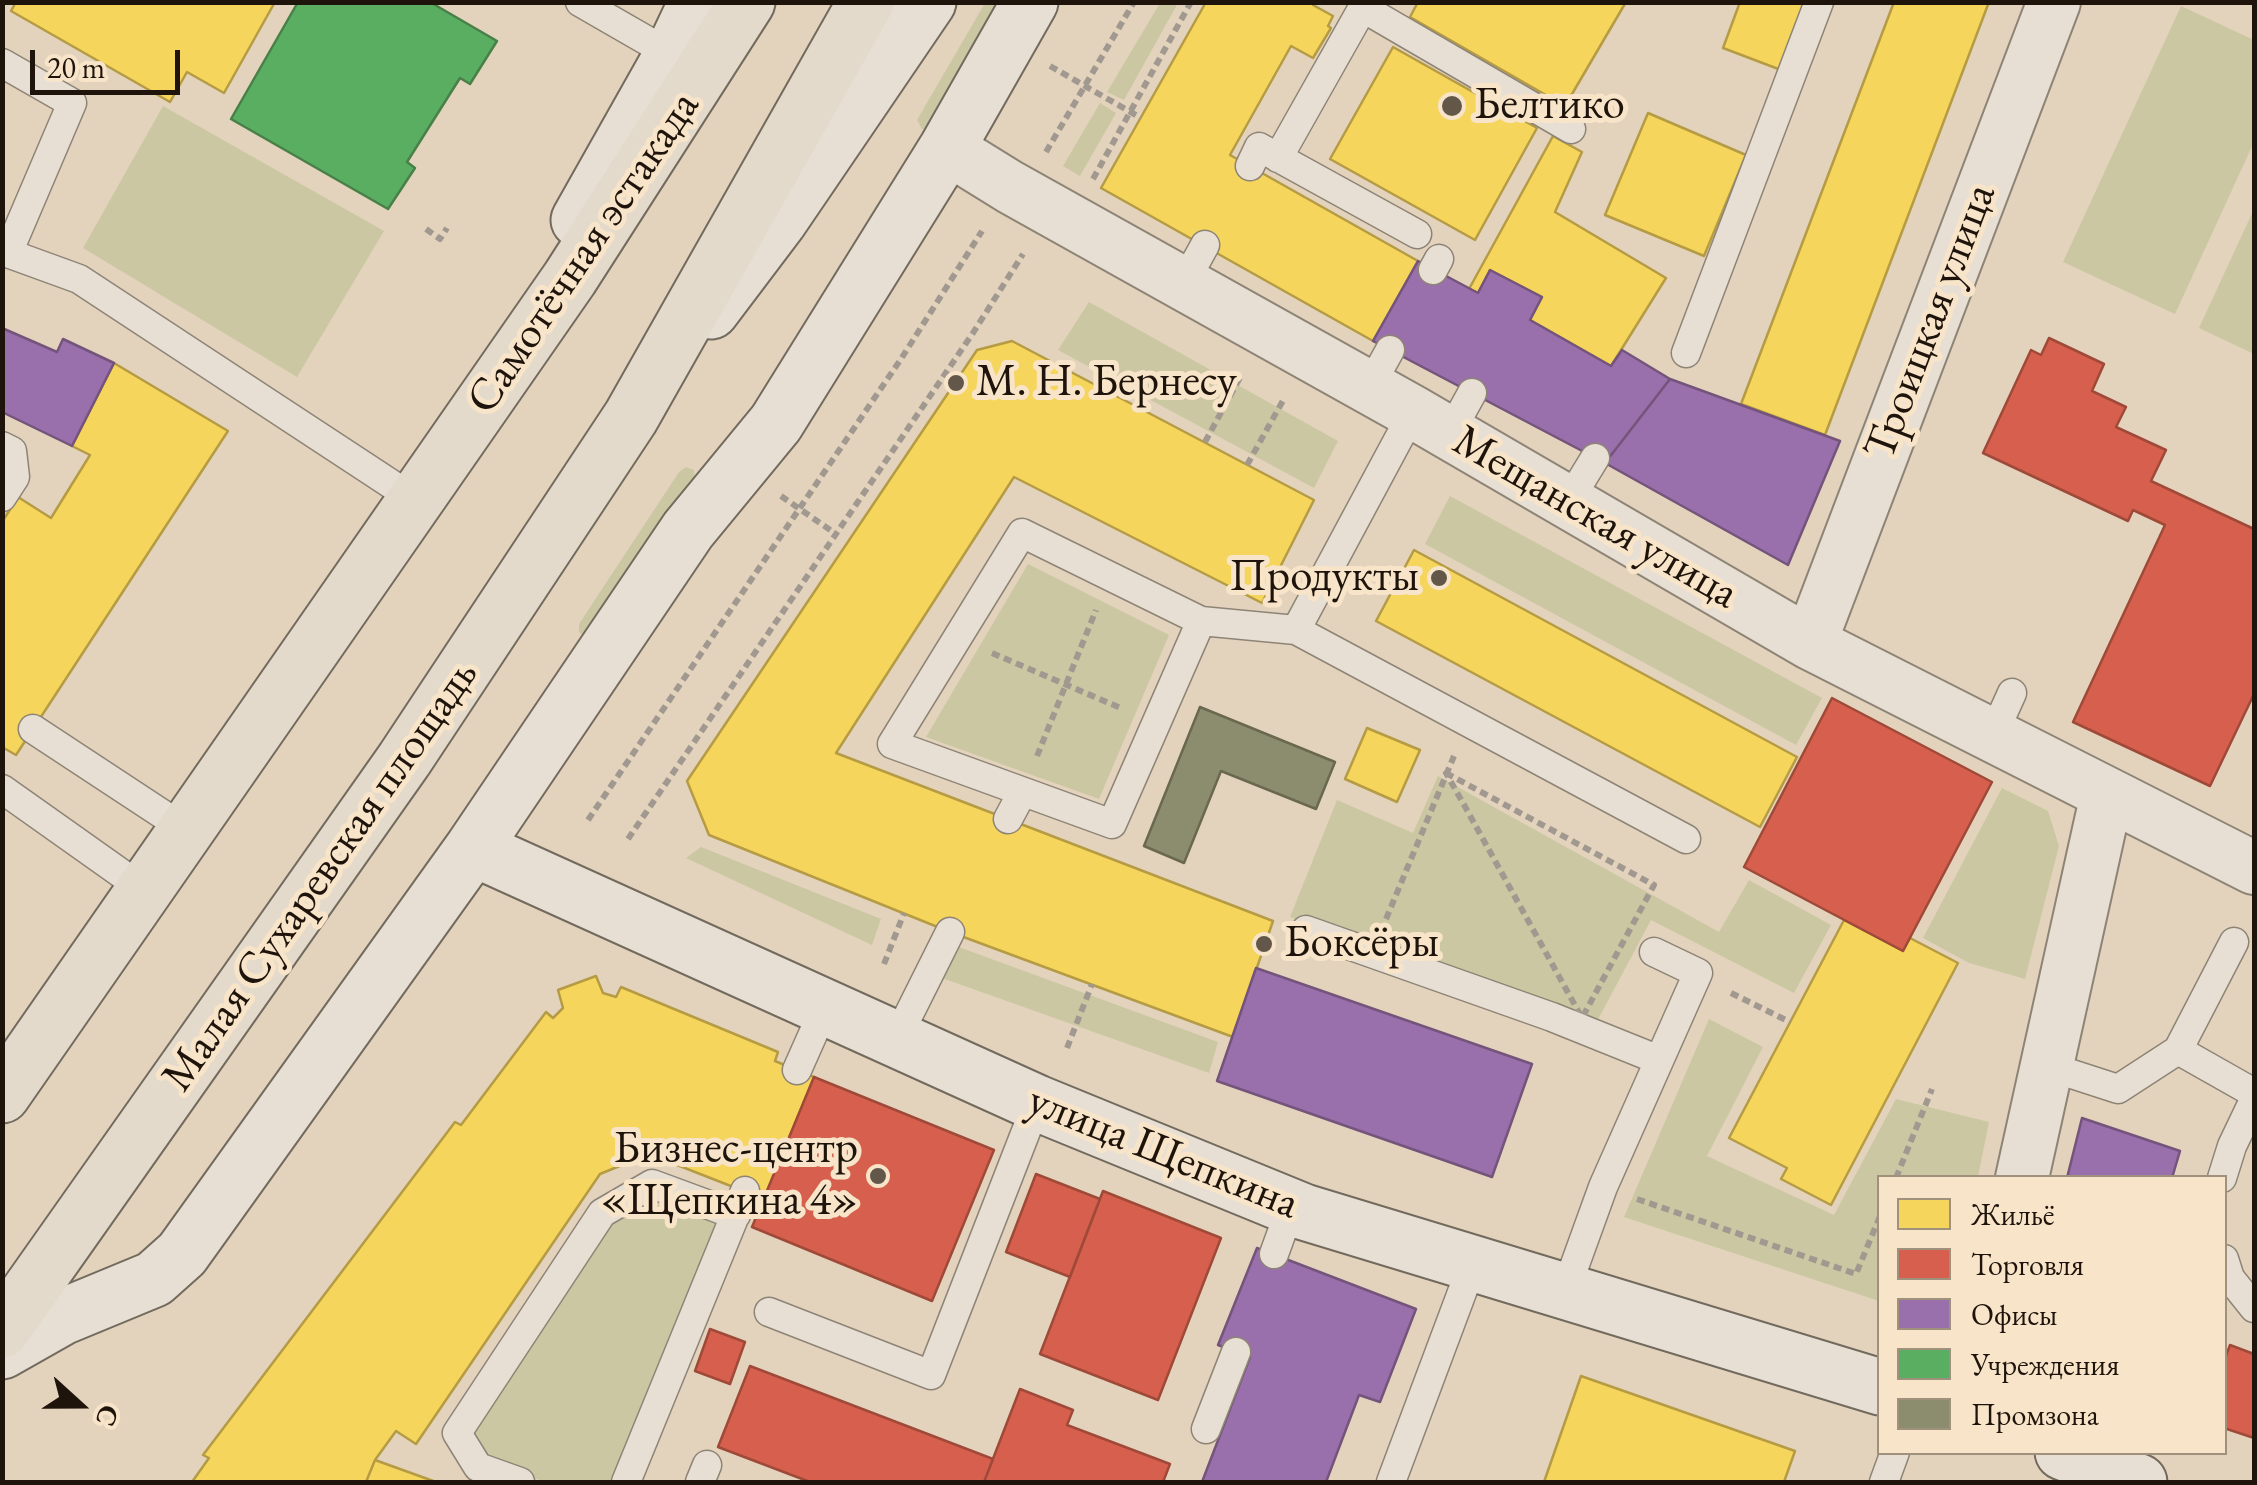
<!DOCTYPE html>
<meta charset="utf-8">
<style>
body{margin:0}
#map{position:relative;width:2257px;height:1485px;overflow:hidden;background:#e3d3bc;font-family:"EB Garamond",serif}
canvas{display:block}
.frame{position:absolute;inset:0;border:5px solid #1e140b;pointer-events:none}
.legend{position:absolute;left:1877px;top:1175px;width:350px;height:280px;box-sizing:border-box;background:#f7e4c9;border:2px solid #a0917d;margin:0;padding:12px 18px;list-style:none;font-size:30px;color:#1e140b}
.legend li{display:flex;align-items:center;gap:20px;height:50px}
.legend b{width:50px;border:2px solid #a0917d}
.north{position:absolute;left:30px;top:1355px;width:100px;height:100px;-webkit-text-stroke:8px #f7e4c9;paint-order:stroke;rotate:111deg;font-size:28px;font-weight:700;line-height:40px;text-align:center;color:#1e140b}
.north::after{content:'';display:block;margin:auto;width:35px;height:45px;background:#1e140b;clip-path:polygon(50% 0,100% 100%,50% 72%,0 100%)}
.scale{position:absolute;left:30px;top:50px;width:150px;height:45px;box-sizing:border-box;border:5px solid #1e140b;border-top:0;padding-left:12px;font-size:30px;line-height:35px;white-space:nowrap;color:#1e140b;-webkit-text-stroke:8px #f7e4c9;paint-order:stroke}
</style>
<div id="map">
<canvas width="2257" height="1485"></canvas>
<div class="frame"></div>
<ul class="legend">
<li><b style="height:28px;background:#f6d55c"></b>Жильё</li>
<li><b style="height:28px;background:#d6604d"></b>Торговля</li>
<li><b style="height:28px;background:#9970ab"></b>Офисы</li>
<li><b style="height:28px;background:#5aae61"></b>Учреждения</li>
<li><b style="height:28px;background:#8c8c6e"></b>Промзона</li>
</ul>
<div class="north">С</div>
<div class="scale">20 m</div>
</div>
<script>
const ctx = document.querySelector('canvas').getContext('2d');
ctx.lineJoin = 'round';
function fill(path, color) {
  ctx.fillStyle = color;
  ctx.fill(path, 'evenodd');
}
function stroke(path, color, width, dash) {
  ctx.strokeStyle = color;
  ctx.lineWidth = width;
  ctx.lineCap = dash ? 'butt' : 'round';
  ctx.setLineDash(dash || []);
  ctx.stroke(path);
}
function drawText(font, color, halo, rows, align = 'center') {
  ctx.font = font + ' "EB Garamond",serif';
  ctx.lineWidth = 10;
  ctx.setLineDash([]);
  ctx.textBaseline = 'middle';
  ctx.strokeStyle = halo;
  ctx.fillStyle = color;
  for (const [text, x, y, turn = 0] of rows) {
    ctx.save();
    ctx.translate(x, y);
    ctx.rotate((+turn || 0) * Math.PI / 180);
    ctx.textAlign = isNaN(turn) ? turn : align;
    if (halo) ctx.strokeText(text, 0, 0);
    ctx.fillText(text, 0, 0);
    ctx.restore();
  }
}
const green = new Path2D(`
 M 985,3 L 1005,3 L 928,130 L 922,129 L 917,120 Z
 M 1160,3 L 1178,3 L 1124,100 L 1107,92 Z
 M 2181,6 L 2254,40 L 2254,142 L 2175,314 L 2063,262 Z
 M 1100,103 L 1116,113 L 1080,176 L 1063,166 Z
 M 163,106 L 384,231 L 297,377 L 83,248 Z
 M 2254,209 L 2254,354 L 2199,328 Z
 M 1089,302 L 1338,441 L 1314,488 L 1058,350 Z
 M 686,467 L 694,470 L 695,480 L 585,637 L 579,632 L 579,624 L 679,472 Z
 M 1450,496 L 1822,698 L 1796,745 L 1425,544 Z
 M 1028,564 L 1169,635 L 1099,799 L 926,737 Z
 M 1438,776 L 1719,932 L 1749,880 L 1831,925 L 1794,993 L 1651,920 L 1594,1027 L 1290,917 L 1337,800 L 1413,833 Z
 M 2002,788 L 2048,811 L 2059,846 L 2025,979 L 1969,963 L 1923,938 Z
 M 701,847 L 881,919 L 872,945 L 686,858 Z
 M 956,946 L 1218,1042 L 1209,1073 L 942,978 Z
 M 1709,1019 L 1763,1047 L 1707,1156 L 1834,1215 L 1896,1099 L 1989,1122 L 1978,1177 L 1880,1178 L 1879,1301 L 1624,1217 Z
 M 654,1194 L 719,1220 L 613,1482 L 545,1482 L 487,1461 L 472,1430 L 607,1221 Z`);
const homes = new Path2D(`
 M 16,2 L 275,2 L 224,93 L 187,72 L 170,102 L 11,11 Z
 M 1206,2 L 1315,2 L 1313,5 L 1333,16 L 1328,26 L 1331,28 L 1313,58 L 1291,46 L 1230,155 L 1418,261 L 1373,341 L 1101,188 Z
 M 1418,2 L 1626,2 L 1565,106 L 1410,17 Z
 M 1740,2 L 1807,2 L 1781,70 L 1723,48 Z
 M 1894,2 L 1989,2 L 1825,435 L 1741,404 Z
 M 1393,47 L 1537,128 L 1475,240 L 1330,159 Z
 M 1648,113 L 1746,155 L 1704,256 L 1605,215 Z
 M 1553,136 L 1582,152 L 1555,212 L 1666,278 L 1611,366 L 1530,320 L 1542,297 L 1490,270 L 1478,293 L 1469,289 Z
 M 1012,341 L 1314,500 L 1262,603 L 1014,477 L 836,753 L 1273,921 L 1233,1037 L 950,932 L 709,835 L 687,781 L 977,350 Z
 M 114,363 L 228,431 L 16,755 L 2,747 L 2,522 L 18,497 L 51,518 L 90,455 L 72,446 Z
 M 1414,550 L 1797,757 L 1760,827 L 1376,621 Z
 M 1367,728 L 1420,750 L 1397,802 L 1345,779 Z
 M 1844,920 L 1903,951 L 1910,938 L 1958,963 L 1831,1205 L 1781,1179 L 1787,1168 L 1729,1138 Z
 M 596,976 L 603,993 L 616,997 L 621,987 L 778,1052 L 775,1061 L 814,1077 L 764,1199 L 649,1154 L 600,1174 L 416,1444 L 396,1431 L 375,1460 L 366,1482 L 192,1482 L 209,1458 L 203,1455 L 455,1122 L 461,1125 L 546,1012 L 553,1018 L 563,1008 L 558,990 Z
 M 1581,1376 L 1795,1451 L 1784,1482 L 1544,1482 Z
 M 375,1460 L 436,1482 L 366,1482 Z`);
const shops = new Path2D(`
 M 2049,338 L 2104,364 L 2092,391 L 2126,407 L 2116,427 L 2166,450 L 2151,481 L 2254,529 L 2254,694 L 2210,786 L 2073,722 L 2165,525 L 2133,510 L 2128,521 L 1983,453 L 2031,350 L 2041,355 Z
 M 1832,698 L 1992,782 L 1903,951 L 1744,867 Z
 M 814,1077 L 994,1150 L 932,1301 L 752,1227 Z
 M 1036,1174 L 1100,1199 L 1070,1277 L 1006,1252 Z
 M 1103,1191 L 1221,1238 L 1158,1400 L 1040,1354 Z
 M 710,1329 L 745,1342 L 730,1384 L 695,1371 Z
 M 2230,1345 L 2254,1354 L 2254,1438 L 2224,1428 L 2224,1361 Z
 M 750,1366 L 993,1459 L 984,1482 L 810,1482 L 718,1447 Z
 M 1020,1389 L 1073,1410 L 1067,1425 L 1170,1464 L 1163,1482 L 984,1482 Z`);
const offices = new Path2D(`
 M 1418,261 L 1478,293 L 1490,270 L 1542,297 L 1530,320 L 1611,366 L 1622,350 L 1670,379 L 1605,463 L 1373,341 Z
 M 2,328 L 57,352 L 63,339 L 114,363 L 72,446 L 2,412 Z
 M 1670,379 L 1840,441 L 1788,565 L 1605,463 Z
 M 1256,968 L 1532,1064 L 1492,1177 L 1217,1081 Z
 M 2082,1118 L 2180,1151 L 2172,1178 L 2067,1178 Z
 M 1257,1248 L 1416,1309 L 1380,1402 L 1359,1395 L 1326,1482 L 1202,1482 L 1250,1357 L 1218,1345 Z`);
const public = new Path2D(`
 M 298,2 L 430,2 L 497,41 L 470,84 L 460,78 L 407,162 L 415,168 L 388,209 L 231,119 Z`);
const industry = new Path2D(`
 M 1200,707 L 1335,762 L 1316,809 L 1221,771 L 1184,863 L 1144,846 Z`);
const path = new Path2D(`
 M 1050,66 L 1141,118
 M 1046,152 L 1134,2
 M 1093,179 L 1191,2
 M 426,229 L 440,239 L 447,228
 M 1205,442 L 1242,374
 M 1247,465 L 1285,397
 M 781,496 L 836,534
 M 992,653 L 1123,709
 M 1037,756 L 1096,610
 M 1446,773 L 1654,885 L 1582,1018 L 1463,803 Z
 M 588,820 L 901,359 L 982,231
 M 628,839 L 973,333 L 1023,254
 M 1386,919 L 1454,756
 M 884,964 L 904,913
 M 1731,993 L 1790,1022
 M 1067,1048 L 1092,984
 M 1896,1178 L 1932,1089
 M 1637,1199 L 1856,1274 L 1880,1216`);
const lane = new Path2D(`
 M 580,2 L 672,55
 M 1363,8 L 1571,129
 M 2,63 L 72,103 L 8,253
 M 1278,158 L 1366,2
 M 1250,166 L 1259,147 L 1417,234
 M 2,251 L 79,279 L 417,501
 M 1433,270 L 1439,259
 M 1183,285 L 1205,245
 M 1686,353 L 1819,2
 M 1369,388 L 1390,350
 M 1413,412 L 1296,630 L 1686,839
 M 1450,433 L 1472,393
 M 2,446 L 12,451 L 15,477 L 2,497
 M 1568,502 L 1595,458
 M 1201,621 L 1112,824 L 892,744 L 1022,533 L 1201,621 L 1296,630
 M 33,729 L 188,831
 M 1993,735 L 2012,693
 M 2,789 L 146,891
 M 1008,819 L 1022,793
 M 1306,930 L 1552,1017 L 1659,1060
 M 2234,942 L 2178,1050 L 2254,1093
 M 896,1040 L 950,932
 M 2047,1066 L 2118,1089 L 2178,1050
 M 797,1070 L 825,1007
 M 2222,1178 L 2232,1146 L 2254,1100
 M 1274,1254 L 1291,1207
 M 2224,1259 L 2230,1278 L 2254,1308
 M 1565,1292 L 1603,1187 L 1698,973 L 1654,952
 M 769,1312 L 931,1375 L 1037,1103
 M 1206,1429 L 1236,1352
 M 520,1482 L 478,1467 L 457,1433 L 602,1213 L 652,1184 L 736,1215
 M 626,1482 L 745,1191
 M 700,1482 L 707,1465
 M 1391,1482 L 1473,1263
 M 1884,1482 L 1895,1452`);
const street = new Path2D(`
 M 947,148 L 1010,187 L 1413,412 L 1810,643 L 2254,868
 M 1810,643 L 2054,2
 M 2022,1178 L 2107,794`);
const secondary = new Path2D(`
 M 579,220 L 672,55 L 697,2
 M 711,311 L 779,221 L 928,2
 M 473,848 L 1037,1103 L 1304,1212 L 1880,1387
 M 2,1351 L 62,1317 L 154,1279 L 182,1254 L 473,848 L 688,530 L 776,423 L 947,148 L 1030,2
 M 2063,1452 L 2139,1482`);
const primary = new Path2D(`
 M 2,1095 L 570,278 L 747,2
 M 2,1330 L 404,760 L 631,417 L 866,2`);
const markers = [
 [1452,106,12,"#635749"],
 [956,383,10,"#635749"],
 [1439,578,10,"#635749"],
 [1264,944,10,"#635749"],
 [878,1176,10,"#635749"]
];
const poiNames = [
 ["Белтико",1474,106],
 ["М. Н. Бернесу",976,383],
 ["Продукты",1419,578,"right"],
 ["Боксёры",1284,944],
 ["Бизнес-центр",858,1150,"right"],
 ["«Щепкина 4»",858,1202,"right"]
];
const streetNames = [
 ["Самотёчная эстакада",584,253,-56],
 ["Троицкая улица",1931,322,-69],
 ["Мещанская улица",1595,518,30],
 ["Малая Сухаревская площадь",321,876,-55],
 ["улица Щепкина",1163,1153,22]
];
fill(green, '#cbc7a2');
fill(homes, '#f6d55c');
stroke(homes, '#b59b44', 2.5);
fill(shops, '#d6604d');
stroke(shops, '#9f4939', 2.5);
fill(offices, '#9970ab');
stroke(offices, '#74547b', 2.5);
fill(public, '#5aae61');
stroke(public, '#488047', 2.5);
fill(industry, '#8c8c6e');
stroke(industry, '#6b6850', 2.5);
stroke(lane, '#8e8476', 31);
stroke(street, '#8e8476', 56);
stroke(secondary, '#736a5e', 59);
stroke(primary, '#736a5e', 59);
stroke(path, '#a19990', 6, [8, 5]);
stroke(lane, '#e7dfd4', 28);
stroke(street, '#e7dfd4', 52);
stroke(secondary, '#e7dfd4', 55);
stroke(primary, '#e3dacc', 55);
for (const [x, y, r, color] of markers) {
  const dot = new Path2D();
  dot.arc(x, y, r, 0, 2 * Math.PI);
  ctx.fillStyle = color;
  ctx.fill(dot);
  stroke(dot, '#f7e4c9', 4);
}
drawText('45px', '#1e140b', '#f7e4c9', poiNames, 'left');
drawText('45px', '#1e140b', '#f7e4c9', streetNames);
</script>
